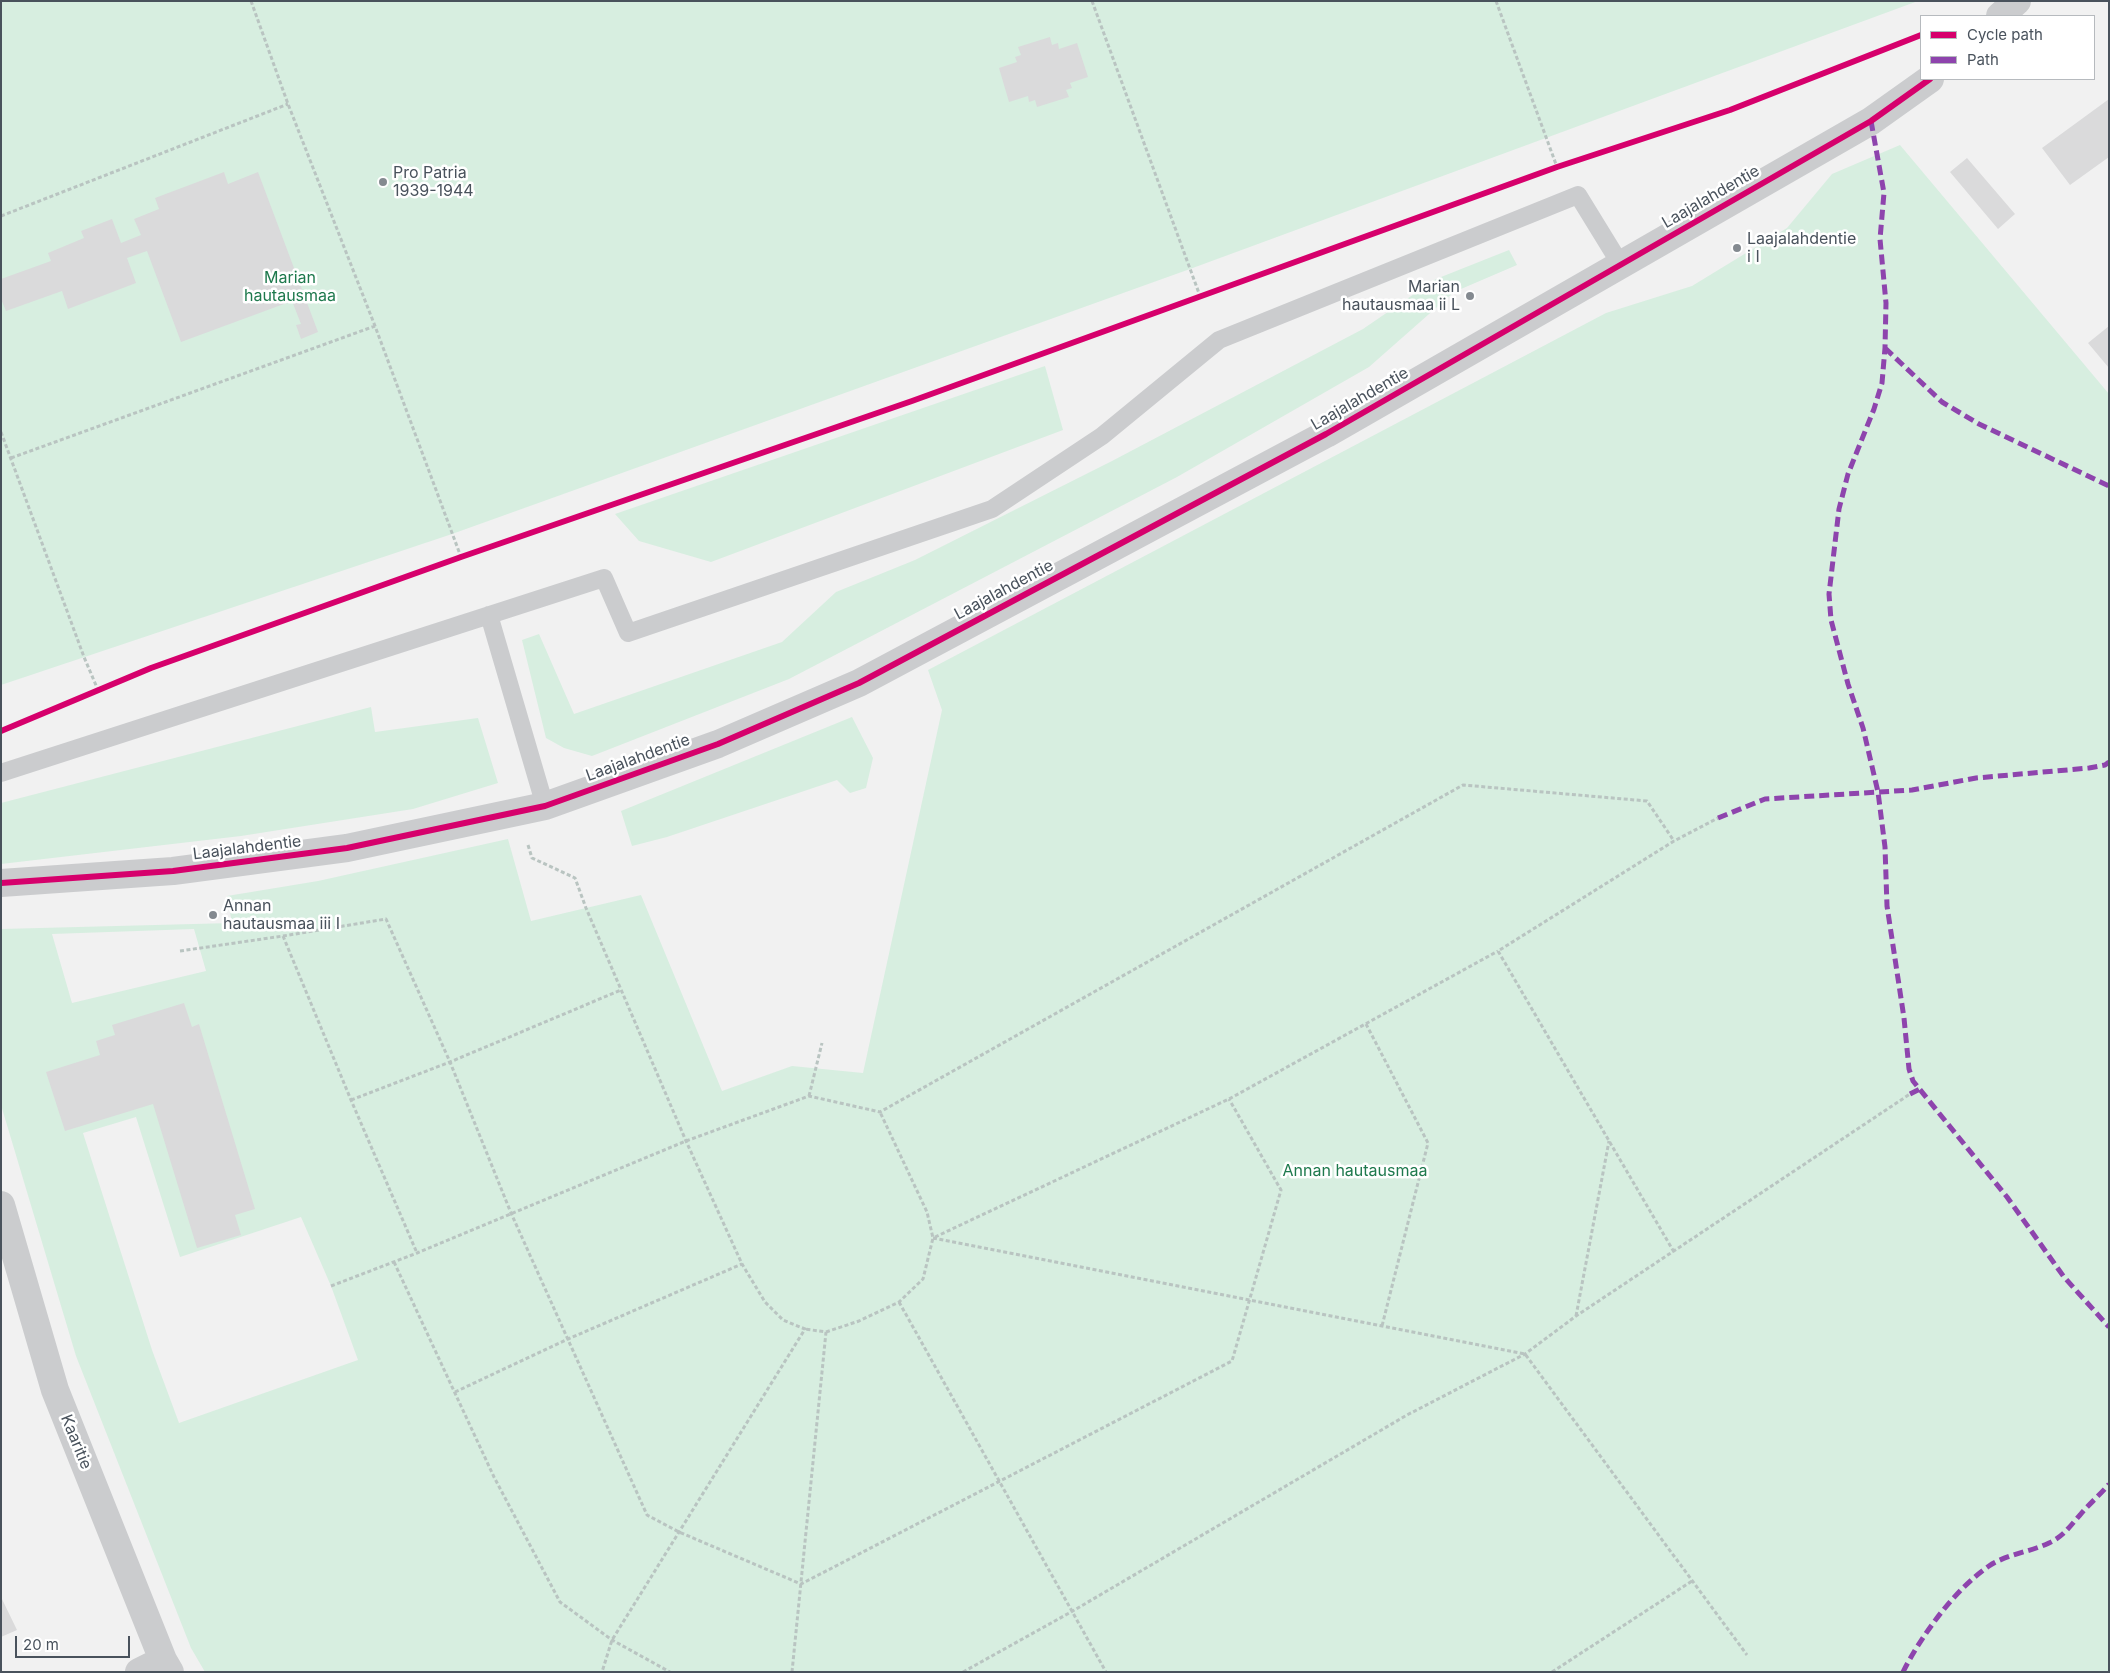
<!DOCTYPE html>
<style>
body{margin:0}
#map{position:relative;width:2110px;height:1673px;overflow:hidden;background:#f1f1f1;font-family:Inter,sans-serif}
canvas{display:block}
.frame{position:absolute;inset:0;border:2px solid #49525c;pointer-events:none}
.legend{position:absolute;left:1920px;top:15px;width:175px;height:65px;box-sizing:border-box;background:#fff;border:1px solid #b6babe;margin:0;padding:6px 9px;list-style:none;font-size:15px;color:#49525c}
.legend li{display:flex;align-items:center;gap:10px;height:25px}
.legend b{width:25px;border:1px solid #b6babe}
.scale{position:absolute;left:15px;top:1636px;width:115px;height:22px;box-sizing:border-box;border:2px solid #49525c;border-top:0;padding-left:6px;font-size:15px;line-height:18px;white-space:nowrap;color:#49525c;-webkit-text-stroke:4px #fff;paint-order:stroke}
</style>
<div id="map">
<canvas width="2110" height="1673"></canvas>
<div class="frame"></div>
<ul class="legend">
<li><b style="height:6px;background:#d6006c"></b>Cycle path</li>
<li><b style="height:6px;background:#8e44ad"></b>Path</li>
</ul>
<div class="scale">20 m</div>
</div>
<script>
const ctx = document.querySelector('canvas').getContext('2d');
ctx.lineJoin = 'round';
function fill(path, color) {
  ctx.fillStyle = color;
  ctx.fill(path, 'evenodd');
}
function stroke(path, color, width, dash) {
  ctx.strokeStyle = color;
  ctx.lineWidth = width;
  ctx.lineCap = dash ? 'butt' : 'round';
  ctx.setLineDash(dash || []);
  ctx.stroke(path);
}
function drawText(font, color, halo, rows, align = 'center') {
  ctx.font = font + ' Inter,sans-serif';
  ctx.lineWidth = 5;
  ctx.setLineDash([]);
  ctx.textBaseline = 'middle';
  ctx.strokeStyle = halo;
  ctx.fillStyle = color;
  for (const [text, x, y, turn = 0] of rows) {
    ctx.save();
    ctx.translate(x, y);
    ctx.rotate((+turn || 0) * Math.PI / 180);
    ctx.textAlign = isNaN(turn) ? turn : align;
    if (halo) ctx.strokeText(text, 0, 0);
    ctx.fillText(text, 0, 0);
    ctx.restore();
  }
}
const green = new Path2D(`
 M 1,1 L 1918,1 L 1190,269 L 452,534 L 1,685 Z
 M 1900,145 L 2109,394 L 2109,1672 L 205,1672 L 191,1648 L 76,1356 L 1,1105 L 1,929 L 232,923 L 227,896 L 318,881 L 508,839 L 531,921 L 641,895 L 722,1091 L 792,1066 L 863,1073 L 942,710 L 928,670 L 1606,313 L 1692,286 L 1787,228 L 1832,174 ZM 194,929 L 206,971 L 72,1003 L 52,934 ZM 136,1117 L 180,1257 L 301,1217 L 331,1286 L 358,1360 L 179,1423 L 152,1350 L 83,1133 Z
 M 1509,250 L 1517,265 L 1454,292 L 1369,367 L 1177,477 L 789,679 L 592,756 L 564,748 L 546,738 L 522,640 L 539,634 L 574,714 L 782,642 L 836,592 L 915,560 L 1112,461 L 1363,329 L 1436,279 Z
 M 1045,366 L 1063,430 L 711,562 L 639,541 L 615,514 Z
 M 371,707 L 375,732 L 478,718 L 498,783 L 413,809 L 241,836 L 1,864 L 1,803 Z
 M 852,717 L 873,758 L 866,788 L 850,793 L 837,780 L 667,837 L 632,846 L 621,811 Z`);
const building = new Path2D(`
 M 1050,37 L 1052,45 L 1058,43 L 1059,49 L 1077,43 L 1088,77 L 1070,83 L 1072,88 L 1066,90 L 1069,97 L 1037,107 L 1035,100 L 1029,102 L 1028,96 L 1009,102 L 999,68 L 1017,62 L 1015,57 L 1021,55 L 1018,47 Z
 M 2109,99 L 2109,157 L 2070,185 L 2042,148 Z
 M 1967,158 L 2015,214 L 1998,229 L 1950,172 Z
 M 224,172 L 228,184 L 258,172 L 318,332 L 301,339 L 296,325 L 301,324 L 292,301 L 181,342 L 147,251 L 127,258 L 136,283 L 68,309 L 62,291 L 6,311 L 1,299 L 1,279 L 51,261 L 48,253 L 84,238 L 81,231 L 112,219 L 121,243 L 141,235 L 134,219 L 159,209 L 155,198 Z
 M 2109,326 L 2109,368 L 2088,343 Z
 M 184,1003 L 192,1027 L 199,1024 L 255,1209 L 235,1215 L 241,1235 L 197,1248 L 153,1104 L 65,1131 L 46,1072 L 100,1055 L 96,1041 L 115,1035 L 112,1025 Z
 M 1,1597 L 17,1630 L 1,1637 Z`);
const path = new Path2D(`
 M 251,1 L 288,104 L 375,326 L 461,557
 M 1092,1 L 1200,296
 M 1496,1 L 1557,167
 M 1,216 L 288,104
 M 1,432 L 84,657 L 98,690
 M 11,458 L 375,326
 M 528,845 L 532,858 L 575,878 L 586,908 L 686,1141 L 742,1264 L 765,1302 L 783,1320 L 805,1329 L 612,1640 L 602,1672
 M 283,936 L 351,1100 L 417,1253
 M 180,951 L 283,936 L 386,919 L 450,1062 L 511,1213 L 647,1515 L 679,1532 L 801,1584 L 1232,1361 L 1281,1190 L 1229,1099
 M 1366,1024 L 1428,1143 L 1382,1326
 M 809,1096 L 822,1043
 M 351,1100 L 450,1062 L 621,990
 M 935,1237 L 1229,1099 L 1498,951
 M 933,1238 L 1525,1354 L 1747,1655
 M 1674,1252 L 1498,951 L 1674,841 L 1718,818
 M 394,1262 L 494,1477 L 560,1602 L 612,1640 L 670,1672
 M 331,1286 L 417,1253 L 686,1141 L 809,1096 L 880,1112 L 1463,785 L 1647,801 L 1674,841
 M 899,1302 L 1106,1672
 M 1576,1316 L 1609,1141
 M 826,1332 L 859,1321 L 899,1302 L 923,1279 L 933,1238 L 927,1212 L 880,1112
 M 455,1392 L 568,1339 L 742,1264
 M 792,1672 L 826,1332 L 805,1329
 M 963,1672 L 1071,1612 L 1407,1415 L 1525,1354 L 1576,1316 L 1910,1094
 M 1552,1672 L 1692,1581`);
const service = new Path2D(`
 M 489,615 L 545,806
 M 1,773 L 604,578 L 628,633 L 992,509 L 1102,436 L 1219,340 L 1578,195 L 1621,265`);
const minor = new Path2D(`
 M 1,1205 L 55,1390 L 163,1660 L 170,1672
 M 139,1672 L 163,1660`);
const tertiary = new Path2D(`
 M 2000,16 L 2017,1
 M 1,883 L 173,871 L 347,848 L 545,806 L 718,744 L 859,683 L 1326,434 L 1871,121 L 1930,79`);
const quiet = new Path2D(`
 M 1871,121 L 1884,193 L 1880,239 L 1886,303 L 1885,348 L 1882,383 L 1874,409 L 1848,474 L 1839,509 L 1829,594 L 1831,620 L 1848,684 L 1863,728 L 1878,792 L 1885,847 L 1887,906 L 1904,1018 L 1909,1069 L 1913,1081 L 2007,1197 L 2064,1277 L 2109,1327
 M 1885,348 L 1942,402 L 1979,424 L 2109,486
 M 1718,818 L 1765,799 L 1912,790 L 1976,778 L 2089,768 L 2105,765 L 2109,762
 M 1910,1094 L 1920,1089
 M 1903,1672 C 1921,1636 1955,1589 1989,1566 C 2007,1554 2030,1552 2049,1543 C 2064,1536 2070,1526 2080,1515 C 2089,1504 2100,1495 2109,1484`);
const cycleway = new Path2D(`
 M 1,731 L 151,668 L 461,557 L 912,401 L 1557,167 L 1730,110 L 1921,35
 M 1,883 L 173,871 L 347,848 L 545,806 L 718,744 L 859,683 L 1326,434 L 1871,121 L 1930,79`);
const markers = [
 [383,182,5,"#848a90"],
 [1737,248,5,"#848a90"],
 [1470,296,5,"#848a90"],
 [213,915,5,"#848a90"]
];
const poiNames = [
 ["Pro Patria",393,173],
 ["1939-1944",393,191],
 ["Laajalahdentie",1747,239],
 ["i I",1747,257],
 ["Marian",1460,287,"right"],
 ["hautausmaa ii L",1460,305,"right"],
 ["Annan",223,906],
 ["hautausmaa iii I",223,924]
];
const streetNames = [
 ["Laajalahdentie",1711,197,-30],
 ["Laajalahdentie",1360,399,-30],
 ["Laajalahdentie",1004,590,-28],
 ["Laajalahdentie",638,758,-20],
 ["Laajalahdentie",247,848,-7],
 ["Kaaritie",76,1442,68]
];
const parkNames = [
 ["Marian",290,278],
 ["hautausmaa",290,296],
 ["Annan hautausmaa",1355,1171]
];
fill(green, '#d7eee0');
fill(building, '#dadadb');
stroke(path, '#b9c4c1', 3, [4, 2.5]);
stroke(service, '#cbccce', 18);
stroke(minor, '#cbccce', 28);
stroke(tertiary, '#cbccce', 28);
stroke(quiet, '#8e44ad', 5, [10, 5]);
stroke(cycleway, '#d6006c', 6);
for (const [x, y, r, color] of markers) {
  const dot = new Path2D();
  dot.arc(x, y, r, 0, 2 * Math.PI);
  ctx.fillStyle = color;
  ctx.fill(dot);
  stroke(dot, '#fff', 2);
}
drawText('16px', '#49525c', '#fff', poiNames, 'left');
drawText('16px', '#49525c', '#fff', streetNames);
drawText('16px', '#1e794d', '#fff', parkNames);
</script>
